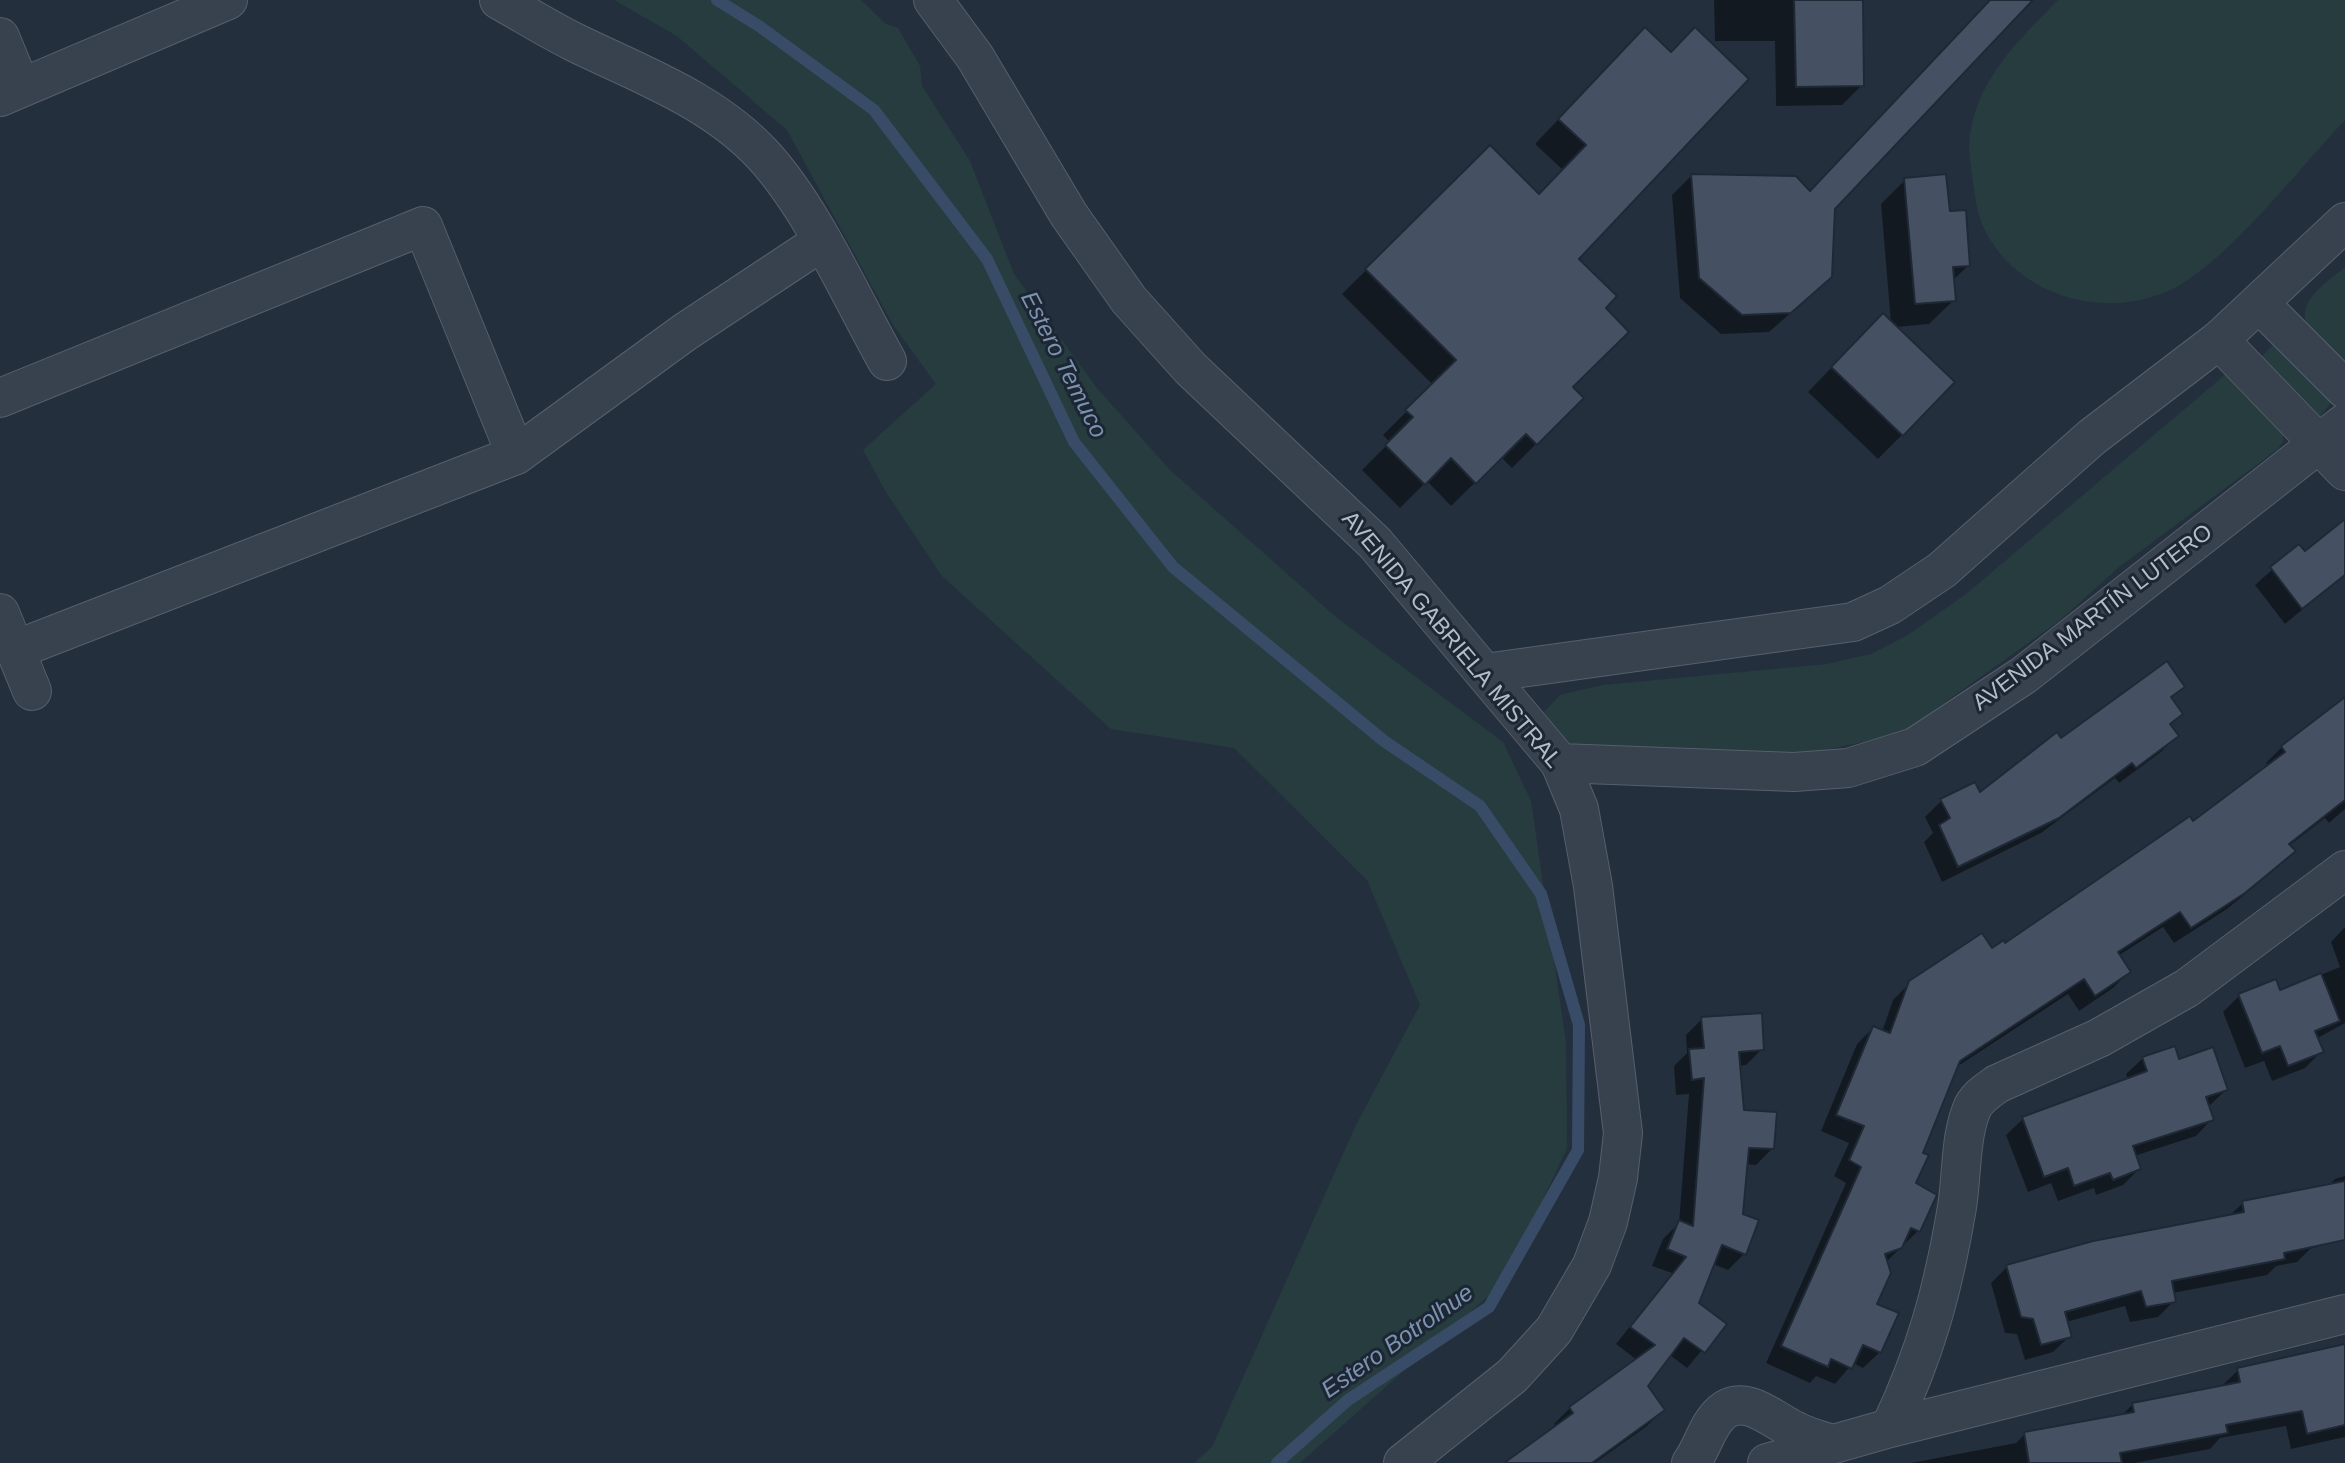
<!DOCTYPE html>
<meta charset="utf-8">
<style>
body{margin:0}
canvas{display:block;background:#242f3e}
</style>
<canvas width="2345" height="1463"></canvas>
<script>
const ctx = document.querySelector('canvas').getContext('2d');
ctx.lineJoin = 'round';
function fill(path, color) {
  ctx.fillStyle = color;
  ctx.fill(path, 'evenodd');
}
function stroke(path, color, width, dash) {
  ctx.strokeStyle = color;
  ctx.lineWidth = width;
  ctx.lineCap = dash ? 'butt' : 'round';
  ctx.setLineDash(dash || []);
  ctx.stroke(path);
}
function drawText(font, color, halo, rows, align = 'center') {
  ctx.font = font + ' Helvetica,sans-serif';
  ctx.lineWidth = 6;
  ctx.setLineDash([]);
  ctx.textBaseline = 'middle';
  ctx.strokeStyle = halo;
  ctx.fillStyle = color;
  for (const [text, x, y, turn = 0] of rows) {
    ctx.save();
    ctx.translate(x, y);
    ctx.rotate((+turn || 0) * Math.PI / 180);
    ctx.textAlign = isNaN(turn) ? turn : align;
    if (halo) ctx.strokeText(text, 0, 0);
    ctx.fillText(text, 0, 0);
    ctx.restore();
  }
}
const green = new Path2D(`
 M 614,0 L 861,0 L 886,24 L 898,28 L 920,66 L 922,86 L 970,161 L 1014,274 L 1096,387 L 1170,470 L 1337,618 L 1503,742 L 1531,801 L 1566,1043 L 1567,1148 L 1533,1221 L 1496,1289 L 1300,1463 L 1194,1463 L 1212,1447 L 1356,1125 L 1420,1005 L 1367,880 L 1234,748 L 1111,729 L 942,576 L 886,492 L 863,450 L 936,384 L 893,325 L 787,130 L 677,36 Z
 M 2058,0 L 2345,0 L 2345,120 C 2300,167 2223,268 2166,292 C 2098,320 2013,294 1982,224 C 1977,211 1975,196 1973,182 C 1971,165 1967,147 1971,129 C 1981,75 2021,38 2058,0 Z
 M 2345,267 L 2345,374 L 2307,327 C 2297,299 2326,284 2345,267 Z
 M 2274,344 L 2333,400 L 2314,424 L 2257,361 Z
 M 2226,374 L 2283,422 L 2283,441 L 2278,449 L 2119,567 L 2059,621 L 1909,728 L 1892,736 L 1805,754 L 1564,744 L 1544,712 L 1560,695 L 1603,685 L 1827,664 L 1871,654 L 1908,635 L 1966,594 Z`);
const shadow = new Path2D(`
 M 1714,0 L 1861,0 L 1862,85 L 1842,105 L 1776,106 L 1775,41 L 1715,41 Z
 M 1992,0 L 2030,0 L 1833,208 L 1831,276 L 1810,296 L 1769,332 L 1721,334 L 1680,298 L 1672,195 L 1692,175 L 1809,193 Z
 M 1621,53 L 1577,259 L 1603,308 L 1571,387 L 1582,398 L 1512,468 L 1501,457 L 1451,506 L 1427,481 L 1400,508 L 1362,470 L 1390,442 L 1383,435 L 1433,385 L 1342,294 L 1490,147 L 1538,196 L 1563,170 L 1535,144 Z
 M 1905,180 L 1948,213 L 1969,265 L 1952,281 L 1954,300 L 1929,324 L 1896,327 L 1902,435 L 1878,459 L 1808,392 L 1859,339 L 1891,323 L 1881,204 Z
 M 2345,523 L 2345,574 L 2285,624 L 2255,585 L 2299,546 L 2305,553 Z
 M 2183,687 L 2170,699 L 2181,714 L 2169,726 L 2177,736 L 2161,752 L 2119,783 L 2115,778 L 2041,833 L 1942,882 L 1924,842 L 1933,833 L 1925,817 L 1941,801 L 1974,784 L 1980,794 L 2061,740 Z
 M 2345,698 L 2345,809 L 2329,823 L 2325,818 L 2289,846 L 2294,851 L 2278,867 L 2227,909 L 2174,943 L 2163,927 L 2118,956 L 2129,972 L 2113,988 L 2079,1011 L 2068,994 L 1955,1068 L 1921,1154 L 1914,1184 L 1918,1231 L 1886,1262 L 1875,1305 L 1880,1352 L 1863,1368 L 1853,1363 L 1835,1384 L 1816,1376 L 1810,1383 L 1766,1363 L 1846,1183 L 1834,1176 L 1849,1143 L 1821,1131 L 1857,1044 L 1873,1028 L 1882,1032 L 1893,1000 L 1910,983 L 2005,945 L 2193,824 L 2268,766 L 2266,763 L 2282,747 Z
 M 2345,927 L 2345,1023 L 2316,1039 L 2321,1052 L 2305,1068 L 2272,1081 L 2264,1061 L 2245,1068 L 2223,1012 L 2239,996 L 2279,992 L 2340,967 L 2331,942 Z
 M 1702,1019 L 1762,1049 L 1746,1065 L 1738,1066 L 1742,1112 L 1772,1149 L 1756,1165 L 1745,1164 L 1741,1215 L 1744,1254 L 1728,1270 L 1713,1264 L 1697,1303 L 1724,1324 L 1687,1368 L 1670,1355 L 1646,1386 L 1663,1410 L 1647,1426 L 1595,1463 L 1510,1463 L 1556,1428 L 1554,1424 L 1570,1408 L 1637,1360 L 1616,1344 L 1672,1273 L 1652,1266 L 1663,1239 L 1679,1223 L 1689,1094 L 1676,1095 L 1674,1066 L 1687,1053 L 1686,1035 Z
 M 2143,1058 L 2178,1061 L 2226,1090 L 2208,1107 L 2212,1119 L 2196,1136 L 2134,1156 L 2139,1169 L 2123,1185 L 2096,1195 L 2094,1188 L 2058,1201 L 2051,1183 L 2028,1192 L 2006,1135 L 2023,1119 L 2128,1080 L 2126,1074 Z
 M 2345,1176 L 2345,1238 L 2310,1249 L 2297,1262 L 2276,1266 L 2267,1275 L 2173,1293 L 2174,1301 L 2158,1317 L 2130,1322 L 2125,1306 L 2066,1322 L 2070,1336 L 2053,1352 L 2025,1360 L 2017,1334 L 2005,1333 L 1991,1283 L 2007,1267 L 2229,1216 L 2243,1203 L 2328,1186 L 2335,1179 Z
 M 2345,1368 L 2345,1437 L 2291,1449 L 2286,1426 L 2220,1438 L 2210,1449 L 2134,1463 L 1911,1463 L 2016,1443 L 2025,1434 L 2121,1416 L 2133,1404 L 2222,1386 L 2238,1370 Z`);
const stream = new Path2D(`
 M 717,0 L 759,26 L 874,110 L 987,259 L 1074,442 L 1173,567 L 1384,741 L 1480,806 L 1541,894 L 1579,1025 L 1578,1150 L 1489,1307 L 1348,1400 L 1277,1463`);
const building = new Path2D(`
 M 1794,0 L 1863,0 L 1864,86 L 1796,87 Z
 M 1990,0 L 2033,0 L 1835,209 L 1832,277 L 1791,313 L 1742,315 L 1699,278 L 1691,174 L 1796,176 L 1810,191 Z
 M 1645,27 L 1671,52 L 1695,27 L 1749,79 L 1579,259 L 1617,296 L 1606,308 L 1629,332 L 1573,387 L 1584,398 L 1537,445 L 1526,434 L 1476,484 L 1451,458 L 1425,485 L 1385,445 L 1413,417 L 1405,410 L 1456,360 L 1365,269 L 1490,145 L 1539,194 L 1586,145 L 1558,119 Z
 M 1946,174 L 1950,211 L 1966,210 L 1970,266 L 1953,267 L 1956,301 L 1915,304 L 1904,178 Z
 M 1883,313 L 1955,382 L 1903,436 L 1831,367 Z
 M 2345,519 L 2345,575 L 2302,609 L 2270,567 L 2299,544 L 2305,551 Z
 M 2167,661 L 2185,687 L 2171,697 L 2183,714 L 2170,724 L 2179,736 L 2136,768 L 2132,763 L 2059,818 L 1958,867 L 1939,825 L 1950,818 L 1940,799 L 1975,782 L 1980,792 L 2057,732 L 2061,738 Z
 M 2345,697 L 2345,800 L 2289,844 L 2296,851 L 2245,893 L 2191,928 L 2180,912 L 2118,952 L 2131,972 L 2095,996 L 2084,979 L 1960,1061 L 1923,1153 L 1929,1155 L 1916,1183 L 1937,1195 L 1920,1232 L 1911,1228 L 1902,1248 L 1885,1254 L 1891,1273 L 1877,1304 L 1899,1313 L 1881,1353 L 1863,1345 L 1852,1369 L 1831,1359 L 1828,1367 L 1781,1346 L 1861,1167 L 1849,1160 L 1864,1126 L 1836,1115 L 1873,1026 L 1890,1033 L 1909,981 L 1982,933 L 1992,948 L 2004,940 L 2005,943 L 2190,816 L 2193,821 L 2285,752 L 2281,746 Z
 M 2321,973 L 2340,1021 L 2315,1031 L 2324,1052 L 2288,1066 L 2280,1046 L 2262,1053 L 2238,994 L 2276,979 L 2280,990 Z
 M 1762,1013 L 1764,1050 L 1739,1052 L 1744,1110 L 1777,1112 L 1774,1149 L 1749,1148 L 1743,1214 L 1759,1220 L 1746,1255 L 1722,1245 L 1699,1303 L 1727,1324 L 1705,1353 L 1684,1338 L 1648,1386 L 1665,1410 L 1592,1463 L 1504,1463 L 1573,1413 L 1569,1407 L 1655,1345 L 1630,1327 L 1686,1257 L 1667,1249 L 1679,1220 L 1693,1226 L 1704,1078 L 1692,1080 L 1689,1049 L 1704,1048 L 1701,1017 Z
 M 2175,1046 L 2179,1059 L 2213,1047 L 2228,1090 L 2206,1097 L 2214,1120 L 2133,1146 L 2141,1169 L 2113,1180 L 2110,1173 L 2074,1186 L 2068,1168 L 2044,1177 L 2022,1117 L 2147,1071 L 2142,1057 Z
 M 2345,1181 L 2345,1240 L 2284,1253 L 2285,1259 L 2172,1281 L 2176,1302 L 2146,1307 L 2141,1291 L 2065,1312 L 2072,1337 L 2041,1345 L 2033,1319 L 2021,1317 L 2006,1265 L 2093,1241 L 2244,1212 L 2242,1201 Z
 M 2345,1344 L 2345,1425 L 2307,1434 L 2302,1411 L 2226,1425 L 2228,1433 L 2120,1453 L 2122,1463 L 2029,1463 L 2024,1432 L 2134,1412 L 2132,1403 L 2240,1382 L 2237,1368 Z`);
const minor = new Path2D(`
 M 499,0 C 524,14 548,29 574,42 C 639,74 713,100 764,156 C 813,210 851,297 887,361
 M 0,37 L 21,88
 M 0,97 L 228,0
 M 2259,303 L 2345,389
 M 2219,340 L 2345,471
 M 0,398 L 423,226 L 516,455
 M 0,613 L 32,691
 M 15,650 L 516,455 L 685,332 L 821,242
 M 1890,1428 L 2345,1314
 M 1403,1463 L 1512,1376 L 1554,1330 L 1592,1265 L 1608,1222 L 1618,1178 L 1623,1133 L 1593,886 L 1579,809 L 1560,763
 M 1691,1463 C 1703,1447 1707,1425 1722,1412 C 1745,1392 1775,1422 1796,1431 C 1807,1437 1820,1440 1832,1444
 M 1767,1463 L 1890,1428 C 1926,1352 1943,1290 1957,1207 C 1962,1176 1960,1140 1971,1111 C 1975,1099 1987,1091 1997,1084 L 2099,1038 L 2187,988 L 2345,870`);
const tertiary = new Path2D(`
 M 933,0 L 975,57 L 1069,215 L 1129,300 L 1191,369 L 1375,543 L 1560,763 L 1794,772 L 1848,768 L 1915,747 L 2024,675 L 2345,423
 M 1485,673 L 1853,622 L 1890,605 L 1942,570 L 2092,437 L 2219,340 L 2345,222`);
const streetNames = [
 ["AVENIDA MARTÍN LUTERO",2093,618,-37],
 ["AVENIDA GABRIELA MISTRAL",1451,640,50]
];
const waterNames = [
 ["Estero Temuco",1063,365,63],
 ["Estero Botrolhue",1398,1342,-35]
];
fill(green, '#263c3f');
fill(shadow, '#0007');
stroke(stream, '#394c67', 12);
fill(building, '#455162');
stroke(building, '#1f2835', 2);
stroke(minor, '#565f6c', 40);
stroke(tertiary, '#565f6c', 40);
stroke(minor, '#38414e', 38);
stroke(tertiary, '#38414e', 38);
drawText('23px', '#b4bcc9', '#1d2633', streetNames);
drawText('italic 24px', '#7c92b1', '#1d2633', waterNames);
</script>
